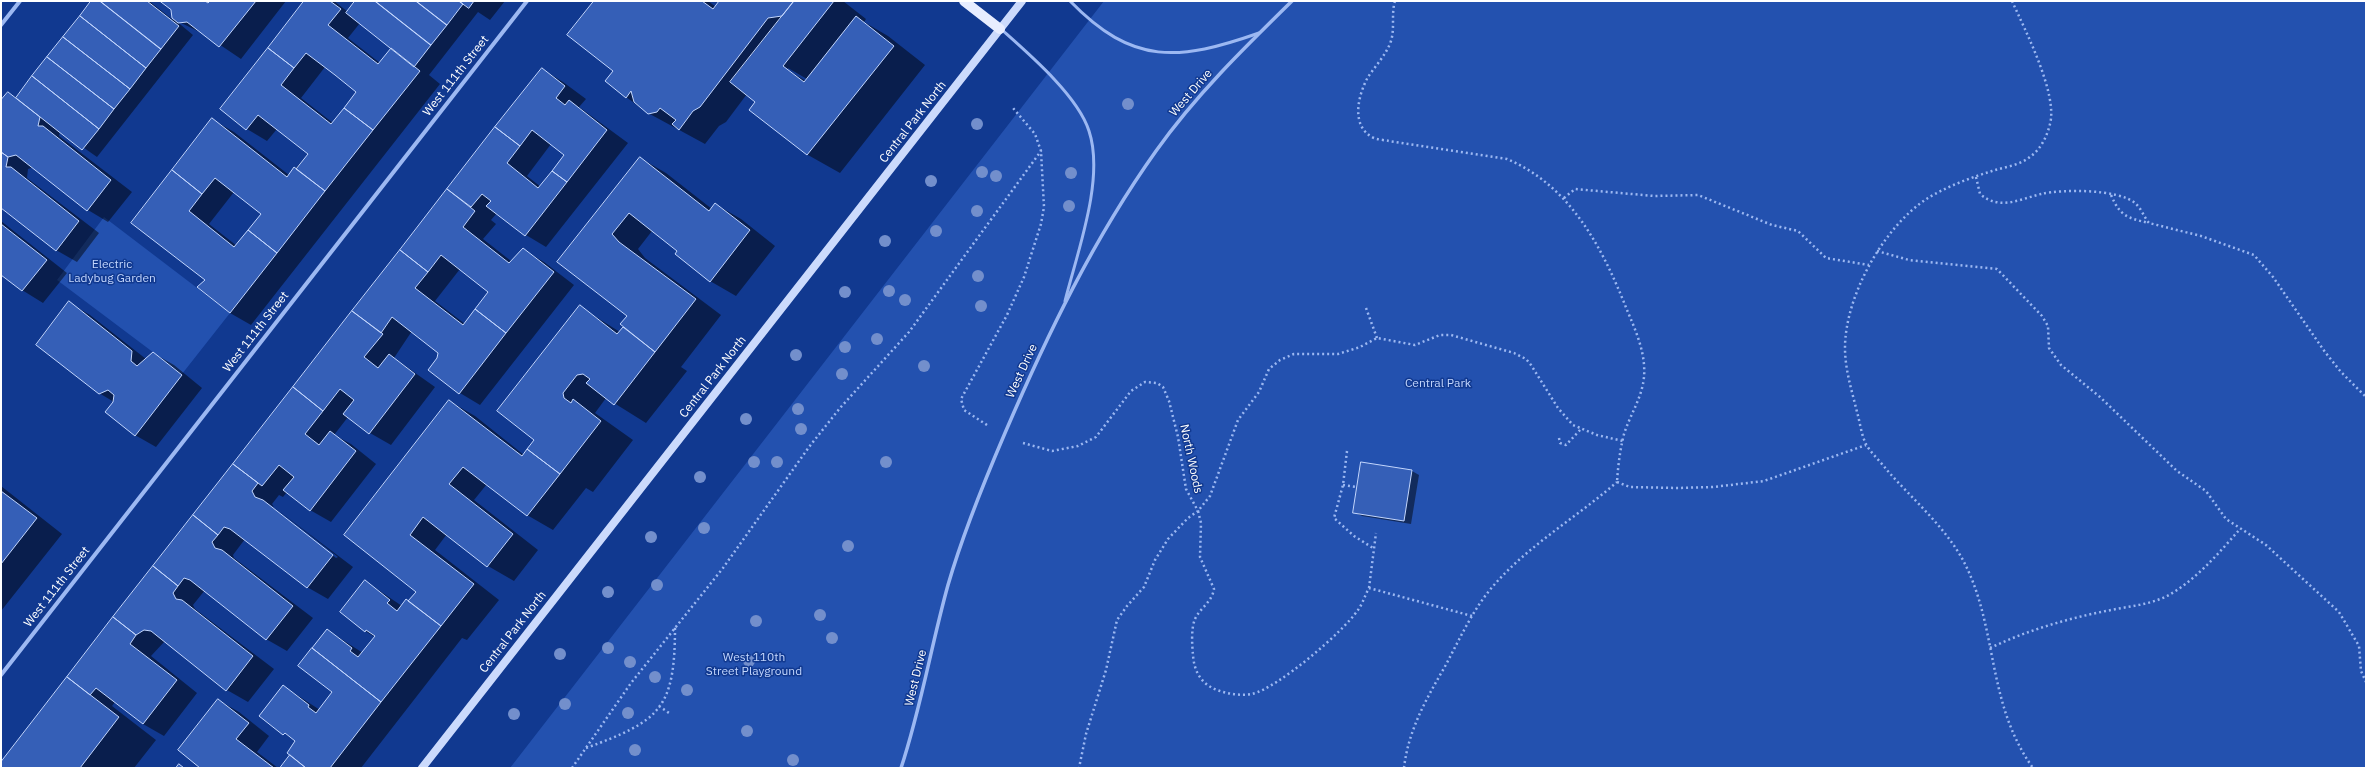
<!DOCTYPE html>
<style>
body{margin:0}
#map{position:relative;width:2367px;height:769px;overflow:hidden;background:#113990;font-family:"IBM Plex Sans",sans-serif}
canvas{display:block}
.frame{position:absolute;inset:0;border:2px solid #fff;pointer-events:none}
</style>
<div id="map">
<canvas width="2367" height="769"></canvas>
<div class="frame"></div>
</div>
<script>
const ctx = document.querySelector('canvas').getContext('2d');
ctx.lineJoin = 'round';
function fill(path, color) {
  ctx.fillStyle = color;
  ctx.fill(path, 'evenodd');
}
function stroke(path, color, width, dash) {
  ctx.strokeStyle = color;
  ctx.lineWidth = width;
  ctx.lineCap = dash ? 'butt' : 'round';
  ctx.setLineDash(dash || []);
  ctx.stroke(path);
}
function drawText(font, color, halo, rows, align = 'center') {
  ctx.font = font + ' "IBM Plex Sans",sans-serif';
  ctx.lineWidth = 3;
  ctx.setLineDash([]);
  ctx.textBaseline = 'middle';
  ctx.strokeStyle = halo;
  ctx.fillStyle = color;
  for (const [text, x, y, turn = 0] of rows) {
    ctx.save();
    ctx.translate(x, y);
    ctx.rotate((+turn || 0) * Math.PI / 180);
    ctx.textAlign = isNaN(turn) ? turn : align;
    if (halo) ctx.strokeText(text, 0, 0);
    ctx.fillText(text, 0, 0);
    ctx.restore();
  }
}
const green = new Path2D(`
 M 1104,1 L 2366,1 L 2366,768 L 510,768 Z
 M 104,217 L 230,313 L 182,374 L 57,280 Z`);
const shadow = new Path2D(`
 M 93,1 L 149,1 L 173,20 L 172,9 L 161,1 L 286,1 L 241,59 L 204,34 L 175,20 L 193,35 L 97,157 L 60,131 L 59,136 L 132,192 L 108,222 L 88,210 L 34,167 L 28,169 L 27,178 L 99,233 L 77,262 L 56,250 L 1,208 L 1,102 L 8,93 L 17,98 Z
 M 305,1 L 334,1 L 348,12 L 356,1 L 505,1 L 490,20 L 478,12 L 429,75 L 440,84 L 251,325 L 230,313 L 206,280 L 132,222 L 213,120 L 234,132 L 289,175 L 309,154 L 277,129 L 267,141 L 247,129 ZM 360,23 L 392,48 L 380,63 L 348,38 ZM 325,67 L 357,92 L 333,123 L 301,98 ZM 234,192 L 262,214 L 237,246 L 209,224 Z
 M 595,1 L 708,1 L 716,7 L 721,1 L 843,1 L 866,19 L 864,22 L 888,36 L 925,65 L 840,173 L 808,155 L 751,110 L 757,102 L 747,94 L 726,122 L 719,126 L 705,144 L 648,113 L 626,97 L 615,71 ZM 788,68 L 807,79 L 806,81 L 787,70 Z
 M 542,69 L 563,82 L 586,99 L 579,107 L 628,143 L 546,247 L 526,235 L 497,213 L 491,220 L 496,224 L 483,239 L 511,261 L 523,250 L 544,262 L 574,285 L 480,405 L 460,393 L 438,358 L 439,353 L 412,331 L 394,358 L 435,387 L 391,445 L 370,433 L 348,417 L 334,435 L 351,444 L 376,464 L 331,522 L 310,510 L 287,492 L 283,497 L 279,495 L 272,504 L 274,507 L 267,503 L 336,558 L 338,557 L 275,508 L 353,567 L 328,599 L 307,587 L 245,539 L 233,555 L 234,558 L 313,618 L 287,651 L 266,639 L 205,590 L 193,605 L 195,609 L 274,669 L 248,702 L 227,690 L 165,641 L 151,656 L 197,693 L 164,736 L 143,724 L 115,702 L 112,706 L 156,740 L 134,768 L 1,768 L 1,763 ZM 551,144 L 565,155 L 541,187 L 527,176 ZM 460,269 L 490,292 L 465,324 L 435,301 Z
 M 640,158 L 666,173 L 712,209 L 715,204 L 741,219 L 775,246 L 736,296 L 710,281 L 678,251 L 652,231 L 638,249 L 645,258 L 721,315 L 681,367 L 687,371 L 646,423 L 606,398 L 595,413 L 633,440 L 593,492 L 586,488 L 553,530 L 527,515 L 487,484 L 474,500 L 538,550 L 514,581 L 488,566 L 447,534 L 435,550 L 499,600 L 467,640 L 462,638 L 361,768 L 282,768 L 292,755 L 296,741 L 260,716 L 283,686 L 320,710 L 333,692 L 327,630 L 363,653 L 375,637 L 365,631 L 365,581 L 402,606 L 409,602 L 418,591 L 345,535 L 449,401 L 475,416 L 524,455 L 535,440 L 580,307 L 620,332 L 628,329 L 628,316 L 559,262 Z
 M 1,221 L 67,273 L 43,303 L 22,290 L 1,273 Z
 M 69,303 L 90,315 L 146,359 L 153,353 L 174,365 L 202,388 L 156,447 L 135,435 L 114,402 L 99,393 Z
 M 1412,471 L 1419,475 L 1411,524 L 1362,516 L 1354,512 Z
 M 1,486 L 62,534 L 1,611 Z
 M 218,700 L 239,712 L 269,736 L 257,752 L 278,768 L 202,768 Z`);
const building = new Path2D(`
 M 91,1 L 100,1 L 161,49 L 146,68 L 80,16 Z
 M 100,1 L 147,1 L 179,26 L 161,49 Z
 M 160,1 L 205,1 L 208,3 L 210,1 L 256,1 L 219,47 L 187,22 L 178,23 L 172,18 L 171,10 Z
 M 304,1 L 330,1 L 341,9 L 328,25 L 378,64 L 391,48 L 420,71 L 373,130 L 344,108 L 356,92 L 335,75 L 306,53 L 294,68 L 268,48 Z
 M 355,1 L 375,1 L 431,45 L 414,67 L 346,13 Z
 M 375,1 L 416,1 L 447,25 L 431,45 Z
 M 416,1 L 459,1 L 463,4 L 447,25 Z
 M 459,1 L 474,1 L 469,8 Z
 M 594,1 L 702,1 L 713,9 L 719,1 L 794,1 L 782,16 L 768,18 L 700,107 L 693,111 L 679,130 L 672,124 L 676,120 L 660,108 L 657,112 L 648,114 L 634,102 L 631,91 L 626,98 L 605,81 L 613,71 L 567,35 Z
 M 794,1 L 834,1 L 783,66 L 804,82 L 856,16 L 894,46 L 807,155 L 749,110 L 755,102 L 730,82 Z
 M 80,16 L 146,68 L 130,89 L 63,37 Z
 M 63,37 L 130,89 L 114,109 L 47,57 Z
 M 268,48 L 294,68 L 281,85 L 331,124 L 344,108 L 373,130 L 325,191 L 296,169 L 308,154 L 258,115 L 246,130 L 220,109 Z
 M 47,57 L 114,109 L 99,129 L 32,76 Z
 M 542,68 L 565,86 L 556,98 L 565,105 L 569,100 L 607,130 L 567,182 L 552,171 L 564,155 L 532,130 L 520,146 L 495,127 Z
 M 32,76 L 99,129 L 82,150 L 16,98 Z
 M 8,92 L 40,117 L 38,126 L 43,126 L 111,180 L 87,211 L 16,155 L 8,157 L 1,152 L 1,100 Z
 M 212,118 L 287,177 L 294,167 L 325,191 L 277,253 L 248,230 L 261,214 L 215,178 L 202,194 L 172,170 Z
 M 495,127 L 520,146 L 507,163 L 538,188 L 552,171 L 567,182 L 525,236 L 486,206 L 491,201 L 482,194 L 471,207 L 447,189 Z
 M 1,152 L 8,157 L 6,167 L 11,167 L 79,221 L 56,251 L 1,208 Z
 M 640,157 L 709,211 L 715,203 L 750,230 L 710,282 L 675,254 L 677,251 L 629,213 L 612,234 L 619,242 L 696,299 L 655,352 L 620,324 L 627,316 L 557,262 Z
 M 172,170 L 202,194 L 189,211 L 234,247 L 248,230 L 277,253 L 230,313 L 197,287 L 205,280 L 131,223 Z
 M 447,189 L 475,211 L 463,227 L 509,263 L 523,248 L 554,272 L 506,333 L 475,309 L 488,292 L 441,255 L 428,272 L 400,250 Z
 M 1,224 L 47,260 L 22,291 L 1,275 Z
 M 400,250 L 428,272 L 415,288 L 463,325 L 475,309 L 506,333 L 459,394 L 428,370 L 437,358 L 438,353 L 392,317 L 381,333 L 352,311 Z
 M 69,301 L 132,351 L 131,361 L 137,366 L 153,352 L 182,375 L 135,436 L 105,412 L 113,402 L 114,395 L 108,390 L 99,394 L 36,345 Z
 M 580,305 L 617,334 L 623,327 L 655,352 L 614,405 L 586,383 L 590,379 L 583,374 L 577,375 L 563,393 L 564,398 L 571,403 L 573,399 L 601,421 L 560,474 L 527,449 L 534,440 L 497,411 Z
 M 352,311 L 383,334 L 364,357 L 378,368 L 389,354 L 415,374 L 369,434 L 343,414 L 354,400 L 340,389 L 323,411 L 293,387 Z
 M 293,387 L 323,411 L 305,434 L 319,445 L 330,431 L 356,451 L 310,511 L 283,490 L 294,477 L 279,465 L 262,486 L 233,464 Z
 M 449,400 L 522,456 L 527,449 L 560,474 L 527,516 L 463,467 L 449,484 L 513,534 L 487,567 L 423,517 L 410,535 L 474,584 L 441,626 L 408,601 L 416,592 L 344,535 Z
 M 1361,462 L 1412,470 L 1404,521 L 1353,513 Z
 M 233,464 L 258,483 L 252,491 L 255,497 L 263,500 L 333,555 L 307,588 L 230,529 L 224,527 L 218,535 L 193,515 Z
 M 1,491 L 37,518 L 1,564 Z
 M 193,515 L 218,535 L 212,542 L 215,548 L 222,550 L 293,606 L 266,640 L 190,580 L 184,578 L 178,586 L 153,566 Z
 M 153,566 L 178,586 L 173,593 L 176,599 L 182,600 L 253,656 L 226,691 L 151,631 L 144,630 L 136,635 L 113,617 Z
 M 365,580 L 390,600 L 387,603 L 397,611 L 406,599 L 441,626 L 381,702 L 312,648 L 327,629 L 352,648 L 350,651 L 358,657 L 375,636 L 366,630 L 365,632 L 340,612 Z
 M 113,617 L 136,635 L 130,644 L 177,680 L 143,724 L 96,688 L 90,695 L 67,677 Z
 M 312,648 L 381,702 L 330,768 L 306,768 L 287,753 L 295,741 L 285,733 L 283,735 L 259,716 L 283,685 L 309,705 L 308,707 L 316,713 L 332,692 L 298,666 Z
 M 67,677 L 119,717 L 80,768 L 1,768 L 1,762 Z
 M 218,699 L 249,723 L 236,739 L 274,768 L 200,768 L 178,750 Z
 M 290,755 L 306,768 L 280,768 Z
 M 179,764 L 184,768 L 176,768 Z`);
const path = new Path2D(`
 M 1395,1 C 1391,14 1395,28 1391,41 C 1386,55 1376,65 1368,77 C 1358,95 1350,127 1374,138 C 1379,140 1385,140 1389,141 L 1507,159 C 1571,186 1603,249 1627,310 C 1636,331 1646,354 1644,377 C 1642,398 1630,415 1624,434 C 1620,450 1618,466 1617,482
 M 2012,1 C 2025,30 2058,94 2050,124 C 2047,136 2041,149 2031,156 C 2021,165 2005,167 1992,171 C 1970,178 1948,186 1928,198 C 1884,226 1845,296 1845,348 C 1845,370 1852,391 1857,412 C 1860,422 1861,434 1866,444 C 1870,452 1880,461 1886,469 C 1913,500 1948,529 1966,566 C 1998,632 1987,704 2033,768
 M 1976,177 L 1980,194 C 2000,211 2020,199 2041,194 C 2063,189 2118,189 2135,203 C 2141,208 2144,217 2149,223 L 2201,236 L 2254,255 L 2273,277 L 2325,352 L 2341,372 L 2366,397
 M 2111,195 C 2120,216 2127,218 2149,223
 M 1564,198 L 1575,189 L 1654,196 L 1698,195 L 1772,225 L 1798,231 L 1826,258 L 1869,265
 M 1877,251 L 1909,260 L 1997,269 L 2042,316 L 2048,326 L 2049,348 L 2061,365 L 2100,397 L 2177,471 L 2206,491 L 2226,519 L 2266,545 L 2339,612 L 2359,646 L 2361,671 L 2366,682
 M 1366,308 L 1377,338
 M 987,425 L 964,410 L 961,399 L 1007,315 L 1024,277 L 1041,224 L 1044,207 L 1041,151 L 1035,134 L 1013,108
 M 1559,438 L 1560,443 L 1566,445 L 1581,429
 M 1023,443 L 1052,451 L 1078,446 L 1096,437 L 1131,391 L 1145,382 L 1157,383 L 1163,387 L 1169,401 L 1178,437 L 1186,489 L 1198,511 L 1188,518 L 1168,539 L 1155,560 L 1144,587 L 1127,606 L 1117,620 L 1106,670 L 1086,734 L 1079,768
 M 1347,451 L 1343,485 L 1334,518 L 1354,536 L 1373,548
 M 1617,482 L 1630,487 L 1677,488 L 1713,487 L 1764,481 L 1866,445
 M 1343,485 L 1357,487
 M 1369,588 L 1376,533
 M 1472,616 L 1369,588 C 1365,595 1363,603 1358,610 C 1343,632 1278,688 1252,694 C 1241,696 1228,694 1217,690 C 1201,684 1194,671 1193,655 C 1192,645 1191,628 1195,619 C 1200,608 1212,602 1214,589 L 1200,557 L 1201,523 L 1198,511 L 1210,496 L 1238,420 L 1259,392 L 1269,369 L 1280,360 L 1294,354 L 1338,354 L 1360,347 L 1377,338 L 1415,345 L 1440,335 L 1451,335 L 1514,353 L 1526,359 L 1531,365 L 1558,408 L 1573,425 L 1597,435 L 1623,441
 M 1990,648 C 2028,630 2069,618 2111,610 C 2130,606 2149,605 2167,596 C 2195,581 2219,553 2240,529
 M 659,706 L 669,713
 M 586,748 C 660,721 675,709 675,627
 M 572,768 L 631,683 L 723,568 L 809,447 L 840,408 L 909,332 L 1041,151
 M 1404,768 C 1408,732 1425,701 1443,670 C 1459,641 1472,610 1494,585 C 1529,545 1577,517 1617,482`);
const service = new Path2D(`
 M 1070,1 C 1133,66 1179,61 1259,33
 M 1002,30 C 1029,54 1078,96 1089,131 C 1105,179 1077,253 1065,301`);
const pedestrian = new Path2D(`
 M 901,768 C 921,708 931,646 948,585 C 963,533 984,482 1005,433 C 1047,335 1094,238 1156,151 C 1195,96 1244,48 1292,1`);
const minor = new Path2D(`
 M 1,25 L 20,1
 M 1,675 L 527,1`);
const secondary = new Path2D(`
 M 422,768 L 1022,1`);
const primary = new Path2D(`
 M 964,1 L 1000,29`);
const trees = [
 [1128,104],
 [977,124],
 [982,172],
 [1071,173],
 [996,176],
 [931,181],
 [1069,206],
 [977,211],
 [936,231],
 [885,241],
 [978,276],
 [889,291],
 [845,292],
 [905,300],
 [981,306],
 [877,339],
 [845,347],
 [796,355],
 [924,366],
 [842,374],
 [798,409],
 [746,419],
 [801,429],
 [754,462],
 [777,462],
 [886,462],
 [700,477],
 [704,528],
 [651,537],
 [848,546],
 [657,585],
 [608,592],
 [820,615],
 [756,621],
 [832,638],
 [608,648],
 [560,654],
 [749,661],
 [630,662],
 [655,677],
 [687,690],
 [565,704],
 [628,713],
 [514,714],
 [747,731],
 [635,750],
 [793,760]
];
const streetNames = [
 ["West 111th Street",456,76,-52],
 ["West Drive",1191,93,-49],
 ["Central Park North",913,122,-52],
 ["West 111th Street",256,332,-52],
 ["West Drive",1022,371,-65],
 ["Central Park North",713,377,-52],
 ["North Woods",1191,459,78],
 ["West 111th Street",57,587,-52],
 ["Central Park North",513,632,-52],
 ["West Drive",916,678,-76]
];
const parkNames = [
 ["Electric",112,265],
 ["Ladybug Garden",112,279],
 ["Central Park",1438,384],
 ["West 110th",754,658],
 ["Street Playground",754,672]
];
fill(green, '#2351af');
fill(shadow, '#0007');
fill(building, '#355fb7');
stroke(building, '#c3d6fd', 1);
stroke(path, '#9cb8f2', 2.5, [2, 3]);
stroke(service, '#9cb8f2', 3);
stroke(pedestrian, '#9cb8f2', 3.5);
stroke(minor, '#9cb8f2', 4);
stroke(secondary, '#cbdafc', 8);
stroke(primary, '#e7edff', 10);
ctx.fillStyle = '#738fcc';
for (const [x, y] of trees) {
  ctx.beginPath();
  ctx.arc(x, y, 6, 0, 2 * Math.PI);
  ctx.fill();
}
drawText('12px', '#fff', '#113990', streetNames);
drawText('12px', '#c3d6fd', '#113990', parkNames);
</script>
